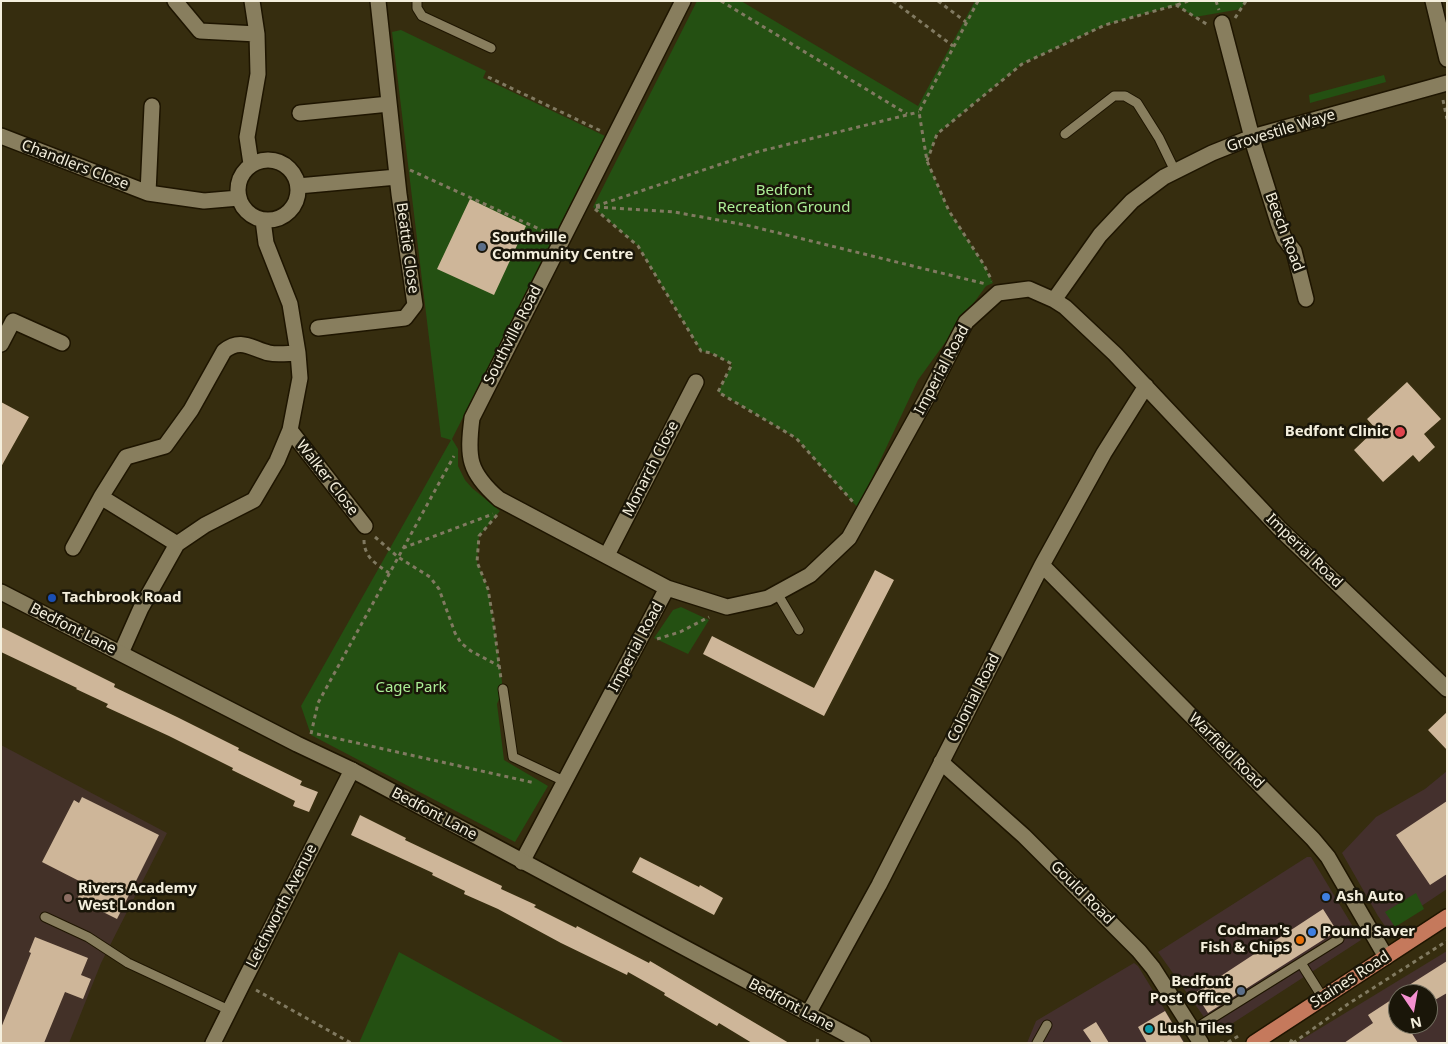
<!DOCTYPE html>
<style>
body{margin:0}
#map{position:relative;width:1448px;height:1044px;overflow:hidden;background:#362d0f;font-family:"Noto Sans",sans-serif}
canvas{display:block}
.frame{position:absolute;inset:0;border:2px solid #f4efdd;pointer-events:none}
.north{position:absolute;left:1388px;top:984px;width:50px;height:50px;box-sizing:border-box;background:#1a1609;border:1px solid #716d5e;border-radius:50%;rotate:168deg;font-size:14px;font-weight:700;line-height:20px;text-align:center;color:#f4efdd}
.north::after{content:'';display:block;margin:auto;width:18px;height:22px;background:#f590d1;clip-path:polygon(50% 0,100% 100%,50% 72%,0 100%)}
</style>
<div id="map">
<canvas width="1448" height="1044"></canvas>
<div class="frame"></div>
<div class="north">N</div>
</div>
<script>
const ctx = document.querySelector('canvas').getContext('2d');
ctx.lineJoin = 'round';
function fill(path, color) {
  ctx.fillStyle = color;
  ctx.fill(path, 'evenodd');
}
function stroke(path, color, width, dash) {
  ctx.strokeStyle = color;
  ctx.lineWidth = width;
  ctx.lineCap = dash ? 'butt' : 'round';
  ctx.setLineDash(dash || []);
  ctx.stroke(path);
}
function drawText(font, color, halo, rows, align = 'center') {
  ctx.font = font + ' "Noto Sans",sans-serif';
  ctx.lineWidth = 5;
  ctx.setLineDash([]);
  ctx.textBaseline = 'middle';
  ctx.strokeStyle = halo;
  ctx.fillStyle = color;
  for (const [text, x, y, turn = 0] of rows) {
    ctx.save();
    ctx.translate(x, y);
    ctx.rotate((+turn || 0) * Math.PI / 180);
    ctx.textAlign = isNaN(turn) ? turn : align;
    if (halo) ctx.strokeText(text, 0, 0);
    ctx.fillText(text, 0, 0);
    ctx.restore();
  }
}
const commercial = new Path2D(`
 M 1447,771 L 1447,889 L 1387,929 L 1378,916 L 1342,853 L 1376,817 L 1425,789 Z
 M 1307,857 L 1311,857 L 1361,940 L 1216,1034 L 1158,952 Z
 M 1447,951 L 1447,1043 L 1296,1043 ZM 1398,994 L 1428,994 L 1428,1024 L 1398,1024 Z
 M 1134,963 L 1138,966 L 1185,1043 L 1027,1043 L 1036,1021 Z`);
const education = new Path2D(`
 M 1,745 L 167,833 L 101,963 L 69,1043 L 1,1043 Z`);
const green = new Path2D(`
 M 697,1 L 741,1 L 918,106 L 975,1 L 1246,1 L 1241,9 L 1195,17 L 1176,5 L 1105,25 L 1022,64 L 937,134 L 927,161 L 949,211 L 984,265 L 993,283 L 986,286 L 918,380 L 863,497 L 857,507 L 796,438 L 718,392 L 732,364 L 711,353 L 701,351 L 638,246 L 593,207 Z
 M 401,30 L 486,71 L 483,78 L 605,136 L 452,439 L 458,449 L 458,466 L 465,480 L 472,488 L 500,511 L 479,536 L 477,562 L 488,589 L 493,619 L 503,689 L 497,704 L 504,760 L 548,786 L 515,842 L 311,735 L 301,706 L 451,440 L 441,437 L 392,32 Z
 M 1384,75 L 1386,82 L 1310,103 L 1309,95 Z
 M 681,607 L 709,620 L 688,654 L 654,638 L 673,610 Z
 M 1416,893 L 1424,909 L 1395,927 L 1385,912 Z
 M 399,952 L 565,1043 L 359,1043 Z`);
const building = new Path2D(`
 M 470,199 L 526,226 L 494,295 L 437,269 Z
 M 1407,382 L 1441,419 L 1424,434 L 1435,447 L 1419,462 L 1413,455 L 1383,482 L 1354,450 L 1376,429 L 1367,419 Z
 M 1,402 L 29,417 L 1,467 Z
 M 875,570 L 894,580 L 824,716 L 703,654 L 712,636 L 814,688 Z
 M 1,627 L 115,684 L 114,687 L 177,717 L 239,748 L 238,750 L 302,781 L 300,785 L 318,792 L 309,812 L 293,806 L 295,801 L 232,770 L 233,768 L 169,736 L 106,707 L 108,704 L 76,689 L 77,688 L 1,652 Z
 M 1447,712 L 1447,750 L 1428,730 Z
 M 82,797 L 159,835 L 117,919 L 77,899 L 85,884 L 42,862 L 74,800 L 79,803 Z
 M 1447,801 L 1447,874 L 1430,885 L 1396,835 Z
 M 360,815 L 406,838 L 405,840 L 502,886 L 501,889 L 536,905 L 534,907 L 576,928 L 577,926 L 649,963 L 650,961 L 789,1043 L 752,1043 L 719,1023 L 717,1026 L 664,995 L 665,993 L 628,972 L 627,975 L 561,943 L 498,909 L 464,894 L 465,891 L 432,875 L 433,873 L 351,835 Z
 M 640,857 L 699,887 L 700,885 L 723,898 L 714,915 L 632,872 Z
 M 1323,909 L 1337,931 L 1208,1013 L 1195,993 Z
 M 35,937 L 88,958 L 81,975 L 91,979 L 83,999 L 65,992 L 44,1043 L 1,1043 L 1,1028 L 31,953 L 29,952 Z
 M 1447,961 L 1447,993 L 1428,1004 L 1428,994 L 1395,994 Z
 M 1391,1000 L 1398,1011 L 1398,1024 L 1406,1024 L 1418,1043 L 1344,1043 L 1373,1023 L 1368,1015 Z
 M 1165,1011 L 1184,1043 L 1147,1043 L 1138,1027 Z
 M 1096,1022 L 1109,1043 L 1092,1043 L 1083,1030 Z`);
const path = new Path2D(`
 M 721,1 L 907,114
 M 893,1 L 953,46
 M 938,1 L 966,22
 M 978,1 L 919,112 L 927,161 L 949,211 L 984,265 L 992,281
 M 1216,1 L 1219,10
 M 1177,5 L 1188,1
 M 1235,18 L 1246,1
 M 488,77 L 601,131
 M 1443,100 L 1447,119
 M 927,161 L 937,134 L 1022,64 L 1105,25 L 1176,5 L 1208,25
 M 410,170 L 548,233
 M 596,206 L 757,152 L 919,112
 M 596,207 L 674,212 L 746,225 L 986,284
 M 595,209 L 638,246 L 701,351 L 711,353 L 732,364 L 718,392 L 796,438 L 853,502
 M 497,515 L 479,536 L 477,562 L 488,589 L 493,619 L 501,679
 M 375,537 L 398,557 L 430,577 L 439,589 L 455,633 L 461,643 L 471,651 L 499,666
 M 364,540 C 364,557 376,564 389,573
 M 403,548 L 493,514
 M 657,639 L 680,632 L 709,617
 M 311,734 L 318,703 L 454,456
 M 317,734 L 535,783
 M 256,990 L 351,1043
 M 817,1043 L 818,1037
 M 1220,1043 L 1227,1043 L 1240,1035
 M 1290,1043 L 1294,1036
 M 1293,1043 L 1348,1004 L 1447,941`);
const service = new Path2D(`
 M 417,1 L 417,8 L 422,16 L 491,48
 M 1065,134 L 1114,96 L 1125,96 L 1137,103 L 1159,138 L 1175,171
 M 777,593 L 799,630
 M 503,689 L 513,757 L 566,782
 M 45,917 L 88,937 L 128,963 L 229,1010
 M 1301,963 L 1323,998
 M 1193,1030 L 1339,939
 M 1037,1043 L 1047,1025`);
const minor = new Path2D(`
 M 175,1 L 200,31 L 257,34
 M 683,1 L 472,418 C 467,457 468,472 499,499 L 667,588 L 727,607 L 768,598 L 810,575 L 849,538 L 930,392 L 966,322 L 998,293 L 1029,289 L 1054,300 L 1065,307 L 1115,354 L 1279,528 L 1447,689
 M 1433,1 L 1447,59
 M 1222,23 L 1255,149 L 1278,222 L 1284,238 L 1294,251 L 1306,299
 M 300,113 L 389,104
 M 1,136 L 148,193 L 204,201 L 239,198
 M238 190a30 30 0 1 1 60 0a30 30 0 1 1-60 0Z
 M 251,164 L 247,137 L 258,74 L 257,34 L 252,1
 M 298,186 L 397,177
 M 148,193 L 152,106
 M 1054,300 L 1100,235 L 1132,201 L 1164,177 L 1212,153 L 1252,137 L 1447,83
 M 318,328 L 405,318 L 415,305 L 399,194 L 378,1
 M 1,344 L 13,321 L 62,343
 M 290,430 L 365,526
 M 101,497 L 177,544
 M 73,548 L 101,497 L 126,457 L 165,446 L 191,410 L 224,351 C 241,337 252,349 269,353 C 278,355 289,353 298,353
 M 607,555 L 696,382
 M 1042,565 L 1313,839 L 1328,857 L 1386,957
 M 121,653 L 141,608 L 177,544 L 205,525 L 254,500 L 277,461 L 290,430 L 300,378 L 298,353 L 290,304 L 266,243 L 263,220
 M 941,762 L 1024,836 L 1139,951 L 1153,968 L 1201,1043
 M 522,862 L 667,588
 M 808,1014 L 879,885 L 1042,565 L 1104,453 L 1146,386
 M 213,1043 L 243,983 L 352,770`);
const secondary = new Path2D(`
 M 1,592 L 297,744 L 352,770 L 863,1043`);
const primary = new Path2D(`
 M 1254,1043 L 1447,917`);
const markers = [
 [482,247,5,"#5c6f8a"],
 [1400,432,6,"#e0444e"],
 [52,598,5,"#1a4fb4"],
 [1326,897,5,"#3f7fe0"],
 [68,898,5,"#8d6e63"],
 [1312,932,5,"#3f7fe0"],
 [1300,940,5,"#e8710a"],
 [1241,991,5,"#5c6f8a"],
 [1149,1029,5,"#0f9aa8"]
];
const streetNames = [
 ["Grovestile Waye",1281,131,-17],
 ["Chandlers Close",75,165,21],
 ["Beech Road",1284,232,69],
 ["Beattie Close",407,248,82],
 ["Southville Road",513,335,-63],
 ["Imperial Road",942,370,-62],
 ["Monarch Close",651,469,-63],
 ["Walker Close",327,478,52],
 ["Imperial Road",1304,551,44],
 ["Bedfont Lane",73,629,27],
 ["Imperial Road",636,647,-62],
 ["Colonial Road",974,698,-63],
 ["Warfield Road",1226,751,45],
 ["Bedfont Lane",434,814,28],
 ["Gould Road",1082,893,45],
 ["Letchworth Avenue",282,906,-63],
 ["Staines Road",1350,980,-33],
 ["Bedfont Lane",791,1005,28]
];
const parkNames = [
 ["Bedfont",784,191],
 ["Recreation Ground",784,208],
 ["Cage Park",411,688]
];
const poiNames = [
 ["Southville",492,238],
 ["Community Centre",492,255],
 ["Bedfont Clinic",1389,432,"right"],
 ["Tachbrook Road",62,598],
 ["Rivers Academy",78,889],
 ["West London",78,906],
 ["Ash Auto",1336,897],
 ["Codman's",1290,931,"right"],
 ["Fish & Chips",1290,948,"right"],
 ["Pound Saver",1322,932],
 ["Bedfont",1231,982,"right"],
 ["Post Office",1231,999,"right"],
 ["Lush Tiles",1159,1029]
];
fill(commercial, '#44302d');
fill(education, '#433128');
fill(green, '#245012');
fill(building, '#ceb699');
stroke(service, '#1e1500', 11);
stroke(minor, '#1e1500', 18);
stroke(secondary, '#1e1500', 18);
stroke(primary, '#1e1500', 18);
stroke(path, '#817a61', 3, [4, 4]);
stroke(service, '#887e5e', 9);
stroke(minor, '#887e5e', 15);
stroke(secondary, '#887e5e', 15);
stroke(primary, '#c5795c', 15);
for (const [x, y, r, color] of markers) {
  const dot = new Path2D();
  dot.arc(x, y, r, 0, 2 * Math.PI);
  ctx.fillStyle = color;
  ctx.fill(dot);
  stroke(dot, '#1a1609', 2);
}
drawText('15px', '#f4efdd', '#1a1609', streetNames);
drawText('15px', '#acee96', '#1a1609', parkNames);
drawText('bold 15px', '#f4efdd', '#1a1609', poiNames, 'left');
</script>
